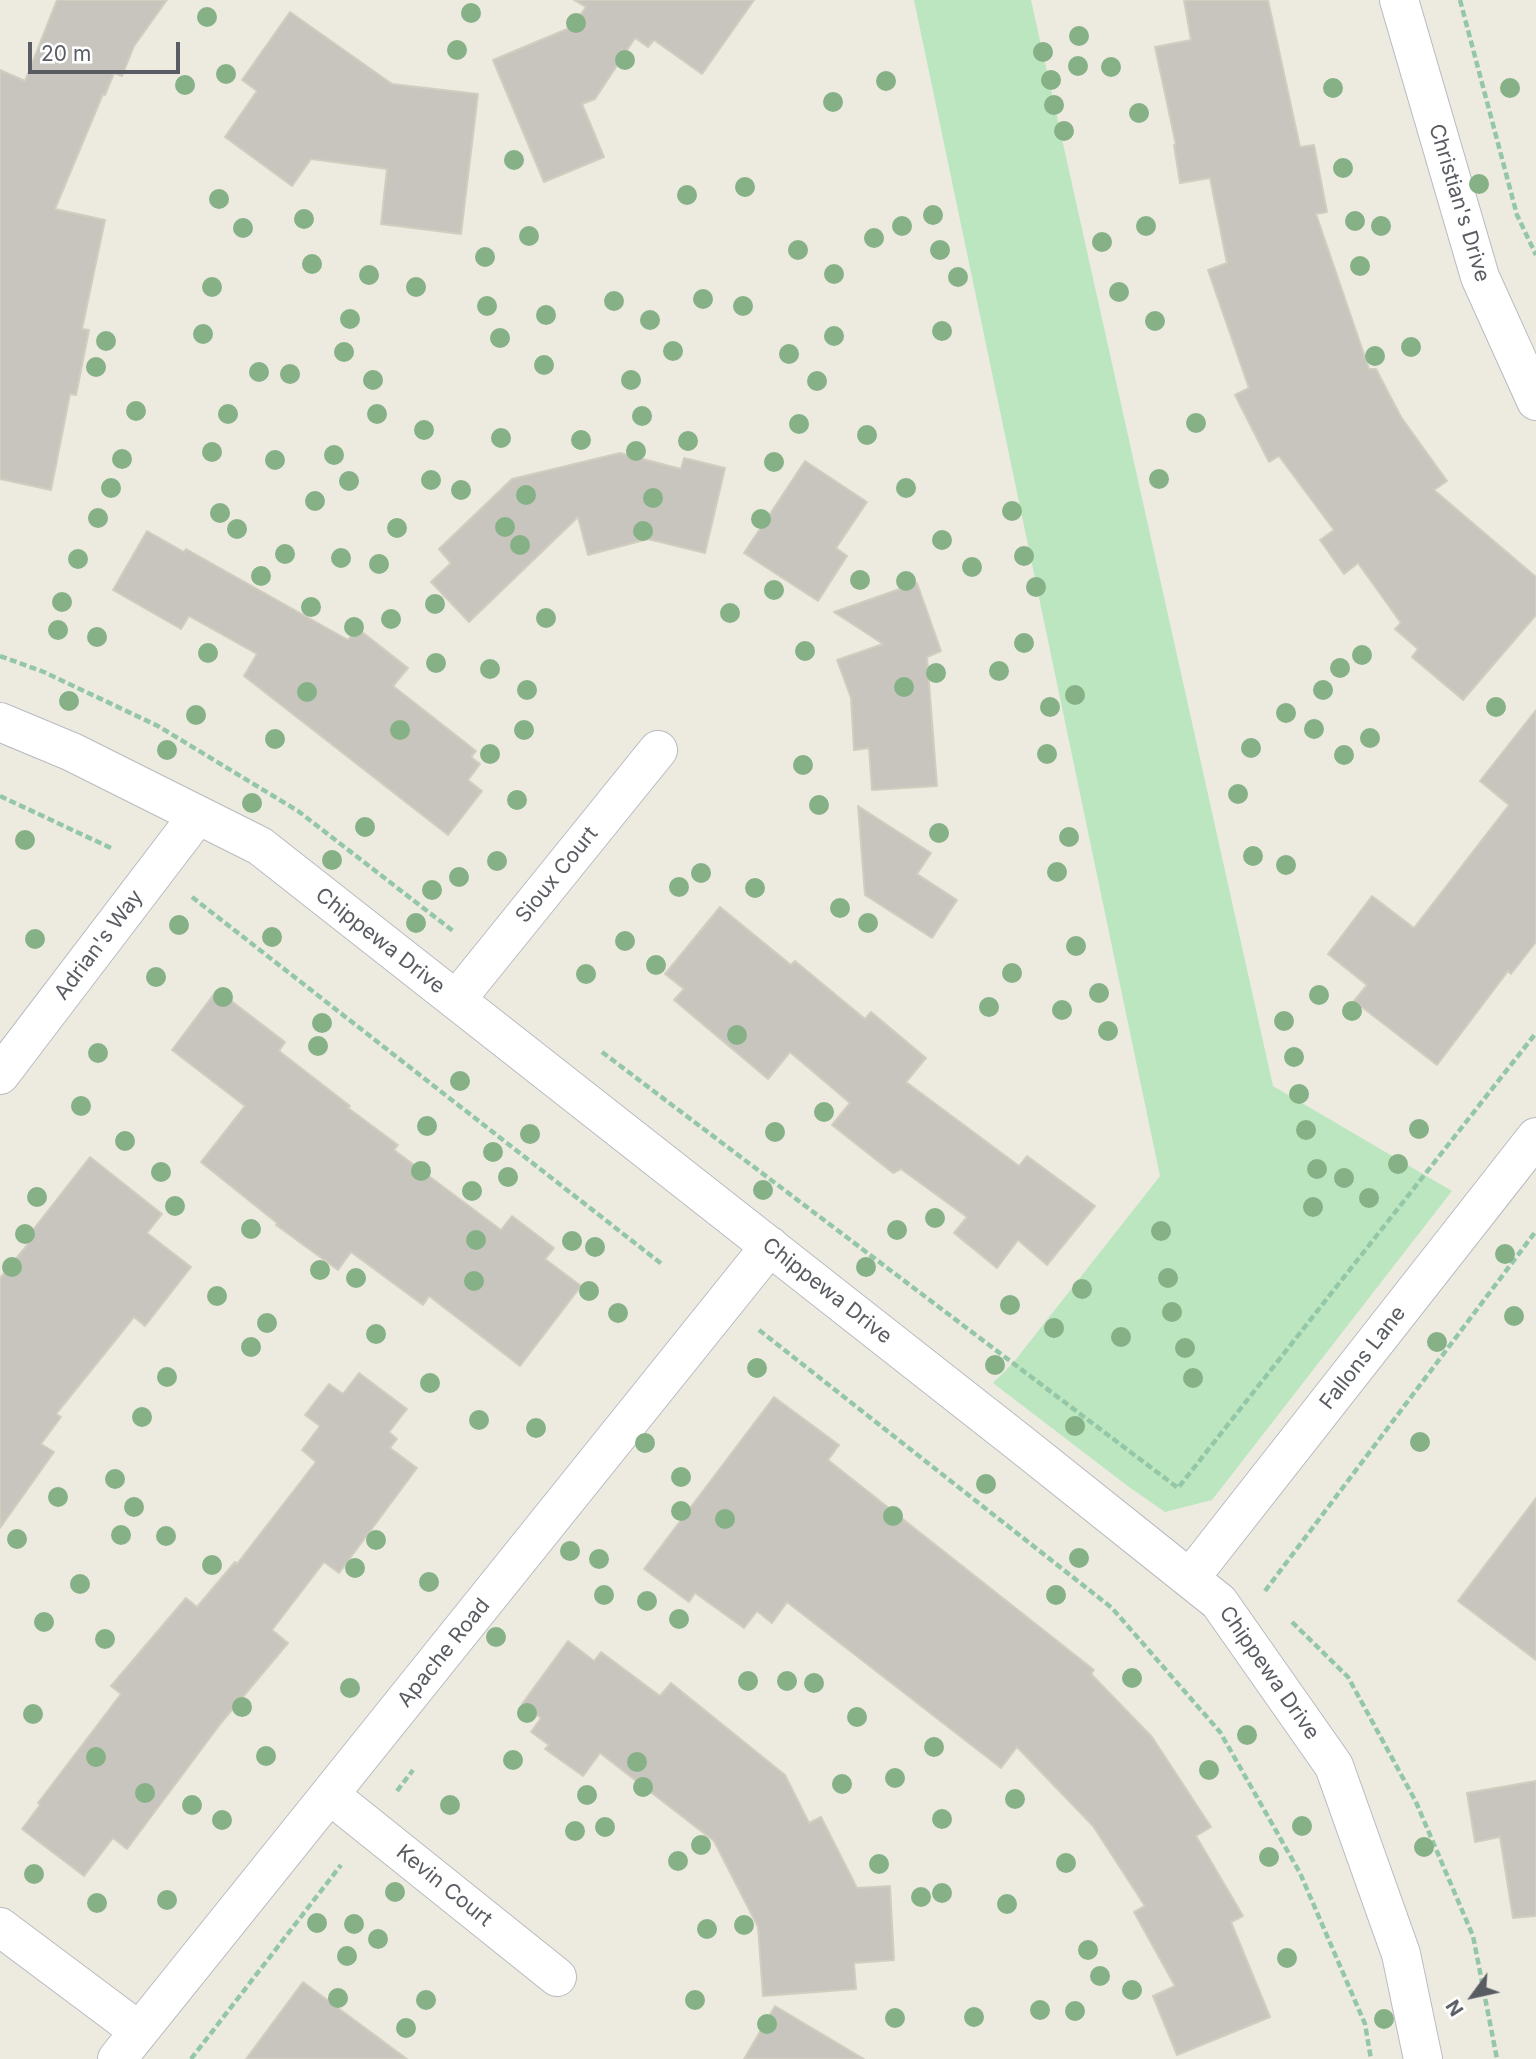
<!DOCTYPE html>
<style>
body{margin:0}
#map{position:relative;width:1536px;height:2059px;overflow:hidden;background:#edebe0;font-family:Inter,sans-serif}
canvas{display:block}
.north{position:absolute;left:1438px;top:1961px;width:70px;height:70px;-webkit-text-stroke:5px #fff;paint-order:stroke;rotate:237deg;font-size:19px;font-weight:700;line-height:28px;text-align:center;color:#595c62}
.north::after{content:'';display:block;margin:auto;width:24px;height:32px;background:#595c62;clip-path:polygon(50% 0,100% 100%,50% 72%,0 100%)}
.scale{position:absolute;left:28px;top:42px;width:152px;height:32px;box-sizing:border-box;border:4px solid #595c62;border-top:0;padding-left:9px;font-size:21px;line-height:24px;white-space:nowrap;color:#595c62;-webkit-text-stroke:5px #fff;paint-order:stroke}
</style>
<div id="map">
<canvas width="1536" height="2059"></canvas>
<div class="north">N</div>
<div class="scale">20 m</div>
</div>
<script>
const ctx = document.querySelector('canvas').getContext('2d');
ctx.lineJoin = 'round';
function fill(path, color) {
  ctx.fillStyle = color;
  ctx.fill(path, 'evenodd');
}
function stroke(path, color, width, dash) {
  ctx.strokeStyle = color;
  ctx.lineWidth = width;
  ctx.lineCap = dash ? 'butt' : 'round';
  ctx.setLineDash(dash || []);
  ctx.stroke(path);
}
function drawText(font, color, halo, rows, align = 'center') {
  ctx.font = font + ' Inter,sans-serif';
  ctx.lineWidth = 5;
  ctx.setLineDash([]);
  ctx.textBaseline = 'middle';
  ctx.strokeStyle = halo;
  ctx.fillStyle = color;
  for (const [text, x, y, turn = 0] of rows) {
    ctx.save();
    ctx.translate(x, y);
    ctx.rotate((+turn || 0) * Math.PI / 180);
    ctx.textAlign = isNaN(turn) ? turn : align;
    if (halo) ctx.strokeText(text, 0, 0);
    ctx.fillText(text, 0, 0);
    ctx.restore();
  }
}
const green = new Path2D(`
 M 914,0 L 1031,0 L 1273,1086 L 1452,1191 L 1212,1500 L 1165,1512 L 1129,1487 L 993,1383 L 1013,1363 L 1160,1176 Z`);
const building = new Path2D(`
 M 57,0 L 167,0 L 134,46 L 122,76 L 114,73 L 105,95 L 103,94 L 55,209 L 105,220 L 82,329 L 89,330 L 76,395 L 70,394 L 51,490 L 0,479 L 0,70 L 25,81 Z
 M 574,0 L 754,0 L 702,74 L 654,40 L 648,47 L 635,38 L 595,99 L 582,104 L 604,157 L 544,182 L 493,60 L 572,27 L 586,7 Z
 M 1184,0 L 1268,0 L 1300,147 L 1314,145 L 1327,212 L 1316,214 L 1369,369 L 1376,369 L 1401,417 L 1447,481 L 1434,490 L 1536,577 L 1536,615 L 1463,700 L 1412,657 L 1418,649 L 1395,629 L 1401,623 L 1358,563 L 1344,574 L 1320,540 L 1334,530 L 1279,456 L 1269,462 L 1235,395 L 1249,388 L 1208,270 L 1227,263 L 1210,178 L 1180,183 L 1174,145 L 1176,145 L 1155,47 L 1191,40 Z
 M 290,12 L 392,84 L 478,94 L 461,234 L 381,224 L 387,169 L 311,159 L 292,186 L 225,137 L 257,91 L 242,80 Z
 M 620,453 L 681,469 L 684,458 L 725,468 L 705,553 L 648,539 L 588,555 L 578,517 L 469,622 L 431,582 L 451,563 L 439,549 L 512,479 Z
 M 805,461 L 867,502 L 836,548 L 847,556 L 818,601 L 744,553 Z
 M 147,531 L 184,552 L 186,549 L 348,640 L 357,628 L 408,668 L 393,686 L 476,751 L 471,757 L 480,764 L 468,780 L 482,791 L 448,835 L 244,676 L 257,654 L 189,616 L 181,629 L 113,590 Z
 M 917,583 L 941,651 L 927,657 L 937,786 L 872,790 L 869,748 L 854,750 L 851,698 L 837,660 L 883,644 L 834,612 Z
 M 1536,710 L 1536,942 L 1511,974 L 1508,971 L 1437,1065 L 1354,1001 L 1367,985 L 1328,954 L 1372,896 L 1414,928 L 1509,805 L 1480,781 Z
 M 858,806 L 931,853 L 917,874 L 957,900 L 932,938 L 865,895 Z
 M 720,907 L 791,965 L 795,961 L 865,1019 L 871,1012 L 926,1058 L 906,1082 L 1019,1166 L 1027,1156 L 1095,1206 L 1047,1265 L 1018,1240 L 997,1268 L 954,1233 L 967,1217 L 901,1169 L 893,1173 L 832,1125 L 850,1103 L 790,1052 L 768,1079 L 674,1000 L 684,989 L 665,974 Z
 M 217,990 L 285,1042 L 279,1051 L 350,1106 L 348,1108 L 398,1145 L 394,1150 L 501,1230 L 512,1216 L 554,1248 L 545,1259 L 581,1286 L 520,1366 L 429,1296 L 423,1305 L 351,1252 L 338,1270 L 276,1225 L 277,1223 L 201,1162 L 245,1106 L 172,1050 Z
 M 90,1157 L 162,1214 L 147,1233 L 191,1267 L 145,1326 L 134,1317 L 56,1414 L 61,1417 L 41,1444 L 54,1452 L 0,1528 L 0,1278 L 33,1238 L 29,1235 Z
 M 359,1373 L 407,1409 L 389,1432 L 397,1439 L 390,1448 L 417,1468 L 339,1573 L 324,1562 L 272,1630 L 288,1643 L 221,1723 L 127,1849 L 113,1838 L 84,1876 L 22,1829 L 40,1805 L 38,1803 L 121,1694 L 111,1686 L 186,1598 L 197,1607 L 235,1562 L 237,1564 L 316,1462 L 302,1450 L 320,1426 L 305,1415 L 329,1384 L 343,1394 Z
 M 774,1397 L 839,1445 L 828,1460 L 1094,1670 L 1091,1674 L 1152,1737 L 1211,1827 L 1196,1836 L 1243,1916 L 1231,1922 L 1270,2017 L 1177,2055 L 1153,1996 L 1175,1986 L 1134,1912 L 1145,1906 L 1093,1826 L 1017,1747 L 1001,1768 L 787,1602 L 772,1623 L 757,1611 L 744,1628 L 695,1593 L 689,1602 L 644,1569 Z
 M 1536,1498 L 1536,1660 L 1458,1601 Z
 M 568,1641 L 594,1661 L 601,1652 L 660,1696 L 671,1683 L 785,1775 L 809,1823 L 821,1817 L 857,1888 L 890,1886 L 894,1960 L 854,1963 L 856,1989 L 763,1996 L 758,1927 L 714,1841 L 600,1753 L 583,1776 L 545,1749 L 549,1745 L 531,1732 L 541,1718 L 522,1704 Z
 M 1536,1781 L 1536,1916 L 1513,1918 L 1500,1837 L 1475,1842 L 1467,1793 Z
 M 303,1982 L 407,2059 L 246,2059 Z
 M 775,2006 L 864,2059 L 744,2059 Z`);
const path = new Path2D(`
 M 1460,0 L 1517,215 L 1536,255
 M 0,656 L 44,672 L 158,726 L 298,811 L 453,931
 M 0,796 L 113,849
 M 192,897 L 663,1265
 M 602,1052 L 1178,1488 L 1536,1033
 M 759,1330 L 1112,1608 L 1220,1732 L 1300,1873 L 1365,2024 L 1371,2059
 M 1265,1591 L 1536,1231
 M 1292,1622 L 1348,1677 L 1416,1802 L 1473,1936 L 1497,2059
 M 397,1791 L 413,1770
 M 191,2059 L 341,1865`);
const minor = new Path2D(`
 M 1399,0 L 1480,277 L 1536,401
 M 456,1000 L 658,750
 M 0,1075 L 198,815
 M 1190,1578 L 1536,1137
 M 330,1795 L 557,1977
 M 0,1927 L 139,2031
 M 117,2059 L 770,1246`);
const tertiary = new Path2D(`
 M 0,722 L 72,752 L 260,846 L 1021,1444 L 1219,1602 L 1334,1766 L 1401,1954 L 1423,2059`);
const trees = [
 [471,13],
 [207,17],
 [576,23],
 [1079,36],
 [457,50],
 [1043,52],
 [625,60],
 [1078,66],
 [1111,67],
 [226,74],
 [1051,80],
 [886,81],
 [185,85],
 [1333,88],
 [1510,88],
 [833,102],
 [1054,105],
 [1139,113],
 [1064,131],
 [514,160],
 [1343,168],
 [1479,184],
 [745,187],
 [687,195],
 [219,199],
 [933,215],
 [304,219],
 [1355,221],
 [902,226],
 [1146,226],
 [1381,226],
 [243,228],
 [529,236],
 [874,238],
 [1102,242],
 [798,250],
 [940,250],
 [485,257],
 [312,264],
 [1360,266],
 [834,274],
 [369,275],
 [958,277],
 [212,287],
 [416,287],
 [1119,292],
 [703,299],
 [614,301],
 [487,306],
 [743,306],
 [546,315],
 [350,319],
 [650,320],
 [1155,321],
 [942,331],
 [203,334],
 [834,336],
 [500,338],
 [106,341],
 [1411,347],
 [673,351],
 [344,352],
 [789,354],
 [1375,356],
 [544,365],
 [96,367],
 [259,372],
 [290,374],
 [373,380],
 [631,380],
 [817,381],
 [136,411],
 [228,414],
 [377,414],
 [642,416],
 [1196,423],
 [799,424],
 [424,430],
 [867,435],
 [501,438],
 [581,440],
 [688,441],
 [636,451],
 [212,452],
 [334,455],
 [122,459],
 [275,460],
 [774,462],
 [1159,479],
 [431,480],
 [349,481],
 [111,488],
 [906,488],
 [461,490],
 [526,495],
 [653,498],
 [315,501],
 [1012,511],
 [220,513],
 [98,518],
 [761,519],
 [505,527],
 [397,528],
 [237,529],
 [643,531],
 [942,540],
 [520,545],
 [285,554],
 [1024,556],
 [341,558],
 [78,559],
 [379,564],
 [972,567],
 [261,576],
 [860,580],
 [906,581],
 [1036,587],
 [774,590],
 [62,602],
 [435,604],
 [311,607],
 [730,613],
 [546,618],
 [391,619],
 [354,627],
 [58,630],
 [97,637],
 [1024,643],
 [805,651],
 [208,653],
 [1362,655],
 [436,663],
 [1340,668],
 [490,669],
 [999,671],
 [936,673],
 [904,687],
 [527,690],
 [1323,690],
 [307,692],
 [1075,695],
 [69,701],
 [1050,707],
 [1496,707],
 [1286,713],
 [196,715],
 [1314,729],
 [400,730],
 [524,730],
 [1370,738],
 [275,739],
 [1251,748],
 [167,750],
 [490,754],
 [1047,754],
 [1344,755],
 [803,765],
 [1238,794],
 [517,800],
 [252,803],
 [819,805],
 [365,827],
 [939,833],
 [1069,837],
 [25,840],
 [1253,856],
 [332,860],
 [497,861],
 [1286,865],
 [1057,872],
 [701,873],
 [459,877],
 [679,887],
 [755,888],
 [432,890],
 [840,908],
 [416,923],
 [868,923],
 [179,925],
 [272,937],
 [35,939],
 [625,941],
 [1076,946],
 [656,965],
 [1012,973],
 [586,974],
 [156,977],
 [1099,993],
 [1319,995],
 [223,997],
 [989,1007],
 [1062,1010],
 [1352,1011],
 [1284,1021],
 [322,1023],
 [1108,1031],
 [737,1035],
 [318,1046],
 [98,1053],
 [1294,1057],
 [460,1081],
 [1299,1094],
 [81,1106],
 [824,1112],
 [427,1126],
 [1419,1129],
 [1306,1130],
 [775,1132],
 [530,1134],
 [125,1141],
 [493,1152],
 [1398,1164],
 [1317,1169],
 [421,1171],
 [161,1172],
 [508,1177],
 [1344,1178],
 [763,1190],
 [472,1191],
 [37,1197],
 [1369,1198],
 [175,1206],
 [1313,1207],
 [935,1218],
 [251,1229],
 [897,1230],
 [1161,1231],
 [25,1234],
 [476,1240],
 [572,1241],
 [595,1247],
 [1505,1254],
 [12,1267],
 [866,1267],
 [320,1270],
 [356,1278],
 [1168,1278],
 [474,1281],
 [1082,1289],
 [589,1291],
 [217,1296],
 [1010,1305],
 [1172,1312],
 [618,1313],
 [1514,1316],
 [267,1323],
 [1054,1328],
 [376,1334],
 [1121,1337],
 [1437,1342],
 [251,1347],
 [1185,1348],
 [995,1365],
 [757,1368],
 [167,1377],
 [1193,1378],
 [430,1383],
 [142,1417],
 [479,1420],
 [1075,1426],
 [536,1428],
 [1420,1442],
 [645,1443],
 [681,1477],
 [115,1479],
 [986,1484],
 [58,1497],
 [134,1507],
 [681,1511],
 [893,1516],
 [725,1519],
 [121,1535],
 [166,1536],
 [17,1539],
 [376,1540],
 [570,1551],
 [1079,1558],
 [599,1559],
 [212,1565],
 [355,1568],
 [429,1582],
 [80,1584],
 [604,1595],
 [1056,1595],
 [647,1601],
 [679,1619],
 [44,1622],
 [496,1637],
 [105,1639],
 [1132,1678],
 [748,1681],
 [787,1681],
 [814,1683],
 [350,1688],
 [242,1707],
 [527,1713],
 [33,1714],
 [857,1717],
 [1247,1735],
 [934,1747],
 [266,1756],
 [96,1757],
 [513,1760],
 [637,1762],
 [1209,1770],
 [895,1778],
 [842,1784],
 [643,1787],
 [145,1793],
 [587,1795],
 [1015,1799],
 [192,1805],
 [450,1805],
 [942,1819],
 [222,1820],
 [1302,1826],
 [605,1827],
 [575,1831],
 [701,1845],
 [1424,1847],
 [1269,1857],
 [678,1861],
 [1066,1863],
 [879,1864],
 [34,1874],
 [395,1892],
 [942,1893],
 [921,1897],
 [167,1900],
 [97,1903],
 [1007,1904],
 [317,1923],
 [354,1924],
 [744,1925],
 [707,1929],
 [378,1939],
 [1088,1950],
 [347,1956],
 [1287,1958],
 [1100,1976],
 [1132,1990],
 [338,1998],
 [426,2000],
 [695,2000],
 [1040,2010],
 [1075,2011],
 [974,2017],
 [895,2018],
 [1384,2019],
 [767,2024],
 [406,2028]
];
const streetNames = [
 ["Christian's Drive",1459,203,73],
 ["Sioux Court",557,875,-51],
 ["Chippewa Drive",380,941,38],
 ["Adrian's Way",99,945,-53],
 ["Chippewa Drive",827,1291,38],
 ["Fallons Lane",1363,1358,-52],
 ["Apache Road",444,1653,-51],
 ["Chippewa Drive",1269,1673,55],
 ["Kevin Court",444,1886,39]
];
fill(green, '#bce6bf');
fill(building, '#c8c5be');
stroke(building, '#d1cdbf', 2);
stroke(minor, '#b8bac0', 40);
stroke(tertiary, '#b8bac0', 40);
stroke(path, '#94c7a7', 4.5, [7, 3.5]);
stroke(minor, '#fff', 38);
stroke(tertiary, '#fff', 38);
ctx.fillStyle = '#86b186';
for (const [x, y] of trees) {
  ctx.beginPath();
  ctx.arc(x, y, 10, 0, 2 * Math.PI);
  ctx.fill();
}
drawText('21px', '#595c62', '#fff', streetNames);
</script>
